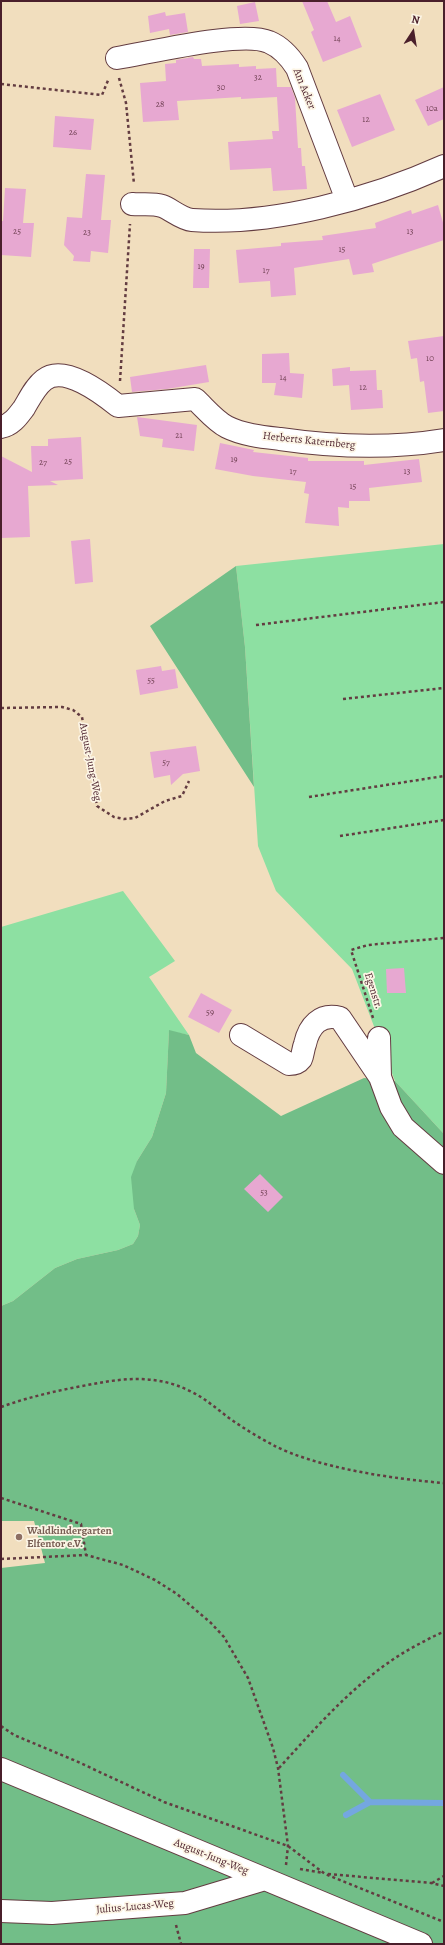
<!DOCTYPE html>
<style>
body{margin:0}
#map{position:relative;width:445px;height:1945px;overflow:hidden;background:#f1debe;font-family:Alegreya,serif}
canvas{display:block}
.frame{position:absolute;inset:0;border:2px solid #4a1f2b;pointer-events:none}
.north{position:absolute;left:393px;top:12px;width:40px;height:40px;-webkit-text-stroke:3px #fcf5e5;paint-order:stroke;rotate:12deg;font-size:11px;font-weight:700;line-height:16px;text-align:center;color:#4a1f2b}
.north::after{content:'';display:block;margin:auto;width:14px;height:18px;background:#4a1f2b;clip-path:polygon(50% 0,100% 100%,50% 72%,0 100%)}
</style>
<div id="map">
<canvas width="445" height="1945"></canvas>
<div class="frame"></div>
<div class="north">N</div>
</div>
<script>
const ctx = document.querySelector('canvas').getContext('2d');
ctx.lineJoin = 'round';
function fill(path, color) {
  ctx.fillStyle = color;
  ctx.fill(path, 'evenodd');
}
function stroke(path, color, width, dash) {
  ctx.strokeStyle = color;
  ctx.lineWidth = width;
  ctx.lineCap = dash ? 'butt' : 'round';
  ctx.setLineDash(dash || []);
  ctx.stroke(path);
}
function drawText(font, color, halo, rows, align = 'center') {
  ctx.font = font + ' Alegreya,serif';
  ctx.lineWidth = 3.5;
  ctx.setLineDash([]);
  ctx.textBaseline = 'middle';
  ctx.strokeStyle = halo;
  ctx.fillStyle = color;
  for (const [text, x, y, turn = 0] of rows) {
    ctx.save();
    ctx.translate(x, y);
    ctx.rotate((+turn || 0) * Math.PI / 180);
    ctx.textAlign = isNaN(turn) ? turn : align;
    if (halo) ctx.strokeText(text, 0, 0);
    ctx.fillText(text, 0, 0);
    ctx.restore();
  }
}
const green = new Path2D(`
 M 444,544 L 444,1134 L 395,1081 L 352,969 L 276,891 L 258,846 L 245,647 L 236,566 Z
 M 123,891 L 175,961 L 149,977 L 189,1035 L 169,1031 L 166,1093 L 152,1137 L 137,1161 L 134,1209 L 140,1225 L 138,1236 L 133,1244 L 118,1250 L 77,1259 L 55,1268 L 13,1301 L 1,1306 L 1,927 Z`);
const forest = new Path2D(`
 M 236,566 L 245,647 L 254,787 L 150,626 Z
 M 169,1030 L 189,1035 L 196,1053 L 281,1116 L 364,1078 L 395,1081 L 444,1134 L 444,1944 L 1,1944 L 1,1568 L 45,1563 L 34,1521 L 1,1521 L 1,1306 L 13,1301 L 55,1268 L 77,1259 L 118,1250 L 133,1244 L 138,1236 L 140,1225 L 134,1209 L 131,1177 L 137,1161 L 152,1137 L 166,1093 Z`);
const stream = new Path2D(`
 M 343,1775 L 370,1802 L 444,1803
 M 346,1815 L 370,1802`);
const building = new Path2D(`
 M 302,1 L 327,1 L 336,22 L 350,16 L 362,47 L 323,62 L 311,32 L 314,30 Z
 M 255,2 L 259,21 L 240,24 L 237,6 Z
 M 165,12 L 166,16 L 185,13 L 188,32 L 170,35 L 169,29 L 150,33 L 148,16 Z
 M 193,57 L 194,59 L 201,59 L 202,66 L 239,64 L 239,67 L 256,66 L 256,69 L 276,68 L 277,87 L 291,87 L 295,98 L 298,148 L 301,148 L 302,166 L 305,166 L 307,189 L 273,191 L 271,168 L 230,170 L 228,142 L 273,139 L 272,131 L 279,131 L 277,97 L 241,99 L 241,97 L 177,101 L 179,120 L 143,122 L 140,83 L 166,81 L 165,64 L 176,63 L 176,60 Z
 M 444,87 L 444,119 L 428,126 L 415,100 Z
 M 380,94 L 395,130 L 352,147 L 337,110 Z
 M 55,116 L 94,119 L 91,150 L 53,147 Z
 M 86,174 L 105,175 L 101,220 L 111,220 L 108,253 L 91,251 L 90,262 L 73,261 L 74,256 L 64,245 L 67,217 L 82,218 Z
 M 5,188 L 26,189 L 23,223 L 34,223 L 31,257 L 1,255 L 1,221 L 3,221 Z
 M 438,205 L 444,226 L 444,240 L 372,264 L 374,272 L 353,275 L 349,259 L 294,268 L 296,295 L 271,297 L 270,281 L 239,283 L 236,250 L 281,246 L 281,243 L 323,240 L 322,236 L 376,228 L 375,223 L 411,210 L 412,214 Z
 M 194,249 L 210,249 L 209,288 L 193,288 Z
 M 444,336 L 444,411 L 428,413 L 424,381 L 420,382 L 417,358 L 411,359 L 408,341 Z
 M 289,353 L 290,373 L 304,374 L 302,398 L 274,395 L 276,383 L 262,383 L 262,354 Z
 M 206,365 L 209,382 L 167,389 L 132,392 L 130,377 Z
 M 350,367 L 350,371 L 376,370 L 377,390 L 382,390 L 383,408 L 351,410 L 349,385 L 333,386 L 332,369 Z
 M 137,417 L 197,425 L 194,451 L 162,447 L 163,439 L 140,436 Z
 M 81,437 L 83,479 L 50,481 L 58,485 L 28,486 L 30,537 L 1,538 L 1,456 L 32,472 L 31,446 L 48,446 L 48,439 Z
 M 220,443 L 254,450 L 253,452 L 308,458 L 308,461 L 364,461 L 364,465 L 419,459 L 422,482 L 369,488 L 370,501 L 349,501 L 349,508 L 338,507 L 339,526 L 305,523 L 309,494 L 304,493 L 306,482 L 253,476 L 215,469 Z
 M 90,539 L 93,582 L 75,584 L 71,541 Z
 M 161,666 L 162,671 L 175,669 L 178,688 L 140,695 L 136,670 Z
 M 196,746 L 200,771 L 183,774 L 171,785 L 170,775 L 154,778 L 150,752 Z
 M 404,968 L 406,993 L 387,993 L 386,969 Z
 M 201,993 L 232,1010 L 219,1033 L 188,1017 Z
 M 260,1174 L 283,1197 L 268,1212 L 244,1189 Z`);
const path = new Path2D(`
 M 119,78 L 126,103 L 134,184
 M 1,84 L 102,95 L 109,78
 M 120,381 L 130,224
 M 256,625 L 444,602
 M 343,699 L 444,688
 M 1,708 L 62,707 L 73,710 L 82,717 L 97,806 L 114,817 L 124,819 L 135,818 L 165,801 L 182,796 L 189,781
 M 309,797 L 444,776
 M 340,836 L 444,820
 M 373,1018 L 351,950 L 368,945 L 444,938
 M 1,1407 C 26,1398 51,1392 77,1387 C 118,1379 153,1372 192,1392 C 206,1399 217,1409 229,1418 C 243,1428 258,1437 273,1445 C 317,1468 394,1479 444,1483
 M 1,1498 L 81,1524 L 86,1555
 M 1,1559 L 86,1555 L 123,1565 L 155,1580 L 177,1594 L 211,1623 L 224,1637 L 248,1678 L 273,1748 L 278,1768 L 288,1846 L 286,1865
 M 1,1726 L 14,1735 L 76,1761 L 164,1802 L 288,1846 L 325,1874 L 444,1922
 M 279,1768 C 321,1722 363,1673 419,1644 C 427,1640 435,1635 444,1632
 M 300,1869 L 323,1873
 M 328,1874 L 431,1883 L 444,1886
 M 432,1883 L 444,1876
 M 176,1925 L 181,1944`);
const minor = new Path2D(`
 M 117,58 C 149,53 242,30 269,42 C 281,47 290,57 297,68 L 347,200
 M 132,204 C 141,205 153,203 162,206 C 171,209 181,219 192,220 C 272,226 371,199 444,166
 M 1,427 C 12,425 18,416 24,408 C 30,398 35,387 44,380 C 64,364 102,393 118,406 L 195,399 C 204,407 215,421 227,427 C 243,435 263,437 280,439 C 335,447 389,449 444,440
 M 241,1035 L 289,1064 C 293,1064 298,1063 301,1059 C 303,1055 303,1049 305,1044 C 309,1026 320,1013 340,1018 L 380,1077
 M 379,1038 L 380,1077 L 391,1107 L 403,1127 L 444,1163
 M 1,1769 L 421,1944
 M 1,1911 L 52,1913 L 185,1903 L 265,1879`);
const markers = [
 [19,1537,4,"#8d6e63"]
];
const numberNames = [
 ["14",337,39],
 ["32",258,78],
 ["30",221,88],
 ["28",160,105],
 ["10a",432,109],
 ["12",366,120],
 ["26",73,133],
 ["25",17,232],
 ["13",410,232],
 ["23",87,233],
 ["15",342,250],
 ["19",201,267],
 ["17",266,271],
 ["10",430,359],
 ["14",283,378],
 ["12",363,388],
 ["21",179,436],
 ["19",234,460],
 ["25",68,462],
 ["27",43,463],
 ["17",293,472],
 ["13",407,472],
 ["15",353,487],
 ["55",151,681],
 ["57",166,763],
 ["59",210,1013],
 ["53",264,1193]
];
const streetNames = [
 ["Am Acker",304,89,68],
 ["Herberts Katernberg",309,441,6],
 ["August-Jung-Weg",90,762,79],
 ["Egenstr.",373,991,72],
 ["August-Jung-Weg",211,1857,22],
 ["Julius-Lucas-Weg",135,1907,-5]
];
const educationNames = [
 ["Waldkindergarten",27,1531],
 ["Elfentor e.V.",27,1544]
];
fill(green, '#8de0a2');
fill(forest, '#72be88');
stroke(stream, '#74a7e0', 6);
fill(building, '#e7a8d1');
stroke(minor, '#633c41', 24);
stroke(path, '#633c41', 2.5, [3, 3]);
stroke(minor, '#fff', 22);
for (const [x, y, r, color] of markers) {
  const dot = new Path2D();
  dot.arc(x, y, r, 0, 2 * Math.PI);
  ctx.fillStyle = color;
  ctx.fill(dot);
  stroke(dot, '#fcf5e5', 1.5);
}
drawText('9px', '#714154', null, numberNames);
drawText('11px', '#4a1f2b', '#fcf5e5', streetNames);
drawText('bold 11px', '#785e54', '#fcf5e5', educationNames, 'left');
</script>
